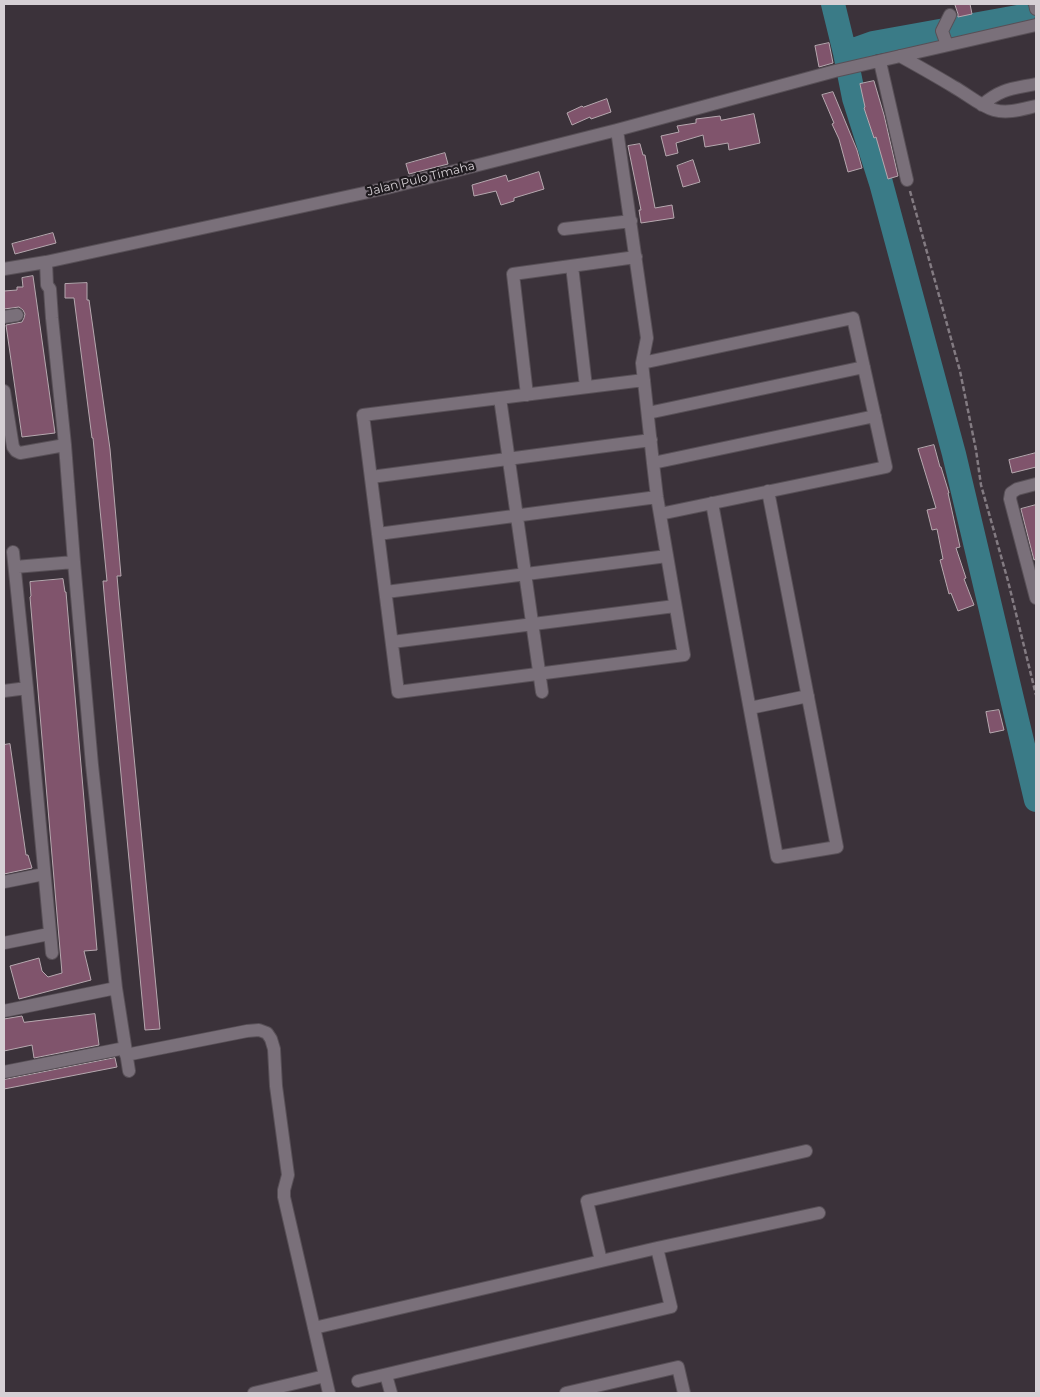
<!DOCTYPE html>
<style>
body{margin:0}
#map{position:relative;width:1040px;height:1397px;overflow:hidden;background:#3b323a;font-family:Montserrat,sans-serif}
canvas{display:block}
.frame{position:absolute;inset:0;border:5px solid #d6d0d5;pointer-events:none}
</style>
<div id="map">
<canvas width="1040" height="1397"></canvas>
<div class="frame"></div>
</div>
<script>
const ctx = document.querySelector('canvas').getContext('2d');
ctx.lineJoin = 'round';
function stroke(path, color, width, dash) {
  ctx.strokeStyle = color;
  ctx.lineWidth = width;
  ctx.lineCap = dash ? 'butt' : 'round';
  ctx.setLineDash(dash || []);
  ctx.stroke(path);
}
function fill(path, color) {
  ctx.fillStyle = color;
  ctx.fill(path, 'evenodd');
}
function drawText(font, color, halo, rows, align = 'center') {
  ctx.font = font + ' Montserrat,sans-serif';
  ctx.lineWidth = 4.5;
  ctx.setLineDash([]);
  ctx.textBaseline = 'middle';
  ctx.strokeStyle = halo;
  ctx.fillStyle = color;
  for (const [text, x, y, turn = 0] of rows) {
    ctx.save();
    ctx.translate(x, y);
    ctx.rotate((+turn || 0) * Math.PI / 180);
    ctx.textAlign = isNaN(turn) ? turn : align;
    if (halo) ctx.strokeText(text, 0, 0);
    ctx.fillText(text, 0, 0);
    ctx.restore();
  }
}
const river = new Path2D(`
 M 833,4 L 845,53 L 854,98 L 881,183 L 954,454 L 1036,800
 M 845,53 L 873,43 L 1023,16`);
const building = new Path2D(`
 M 961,4 L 970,4 L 972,14 L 958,17 L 958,14 L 955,5 Z
 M 829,43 L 833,63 L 819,67 L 815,46 Z
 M 874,81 L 884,115 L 898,176 L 888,179 L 876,137 L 874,138 L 864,108 L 865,107 L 860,84 Z
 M 833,92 L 857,150 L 862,168 L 848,172 L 839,139 L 832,124 L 834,123 L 822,95 Z
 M 607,99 L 611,112 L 591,119 L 590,117 L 572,125 L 567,113 L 582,106 L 583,107 Z
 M 754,114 L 760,143 L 729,150 L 728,143 L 705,147 L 703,135 L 676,143 L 678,153 L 666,156 L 661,136 L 679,132 L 677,126 L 696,123 L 696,119 L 720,116 L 721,120 Z
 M 640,144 L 643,155 L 645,155 L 655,208 L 672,205 L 674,218 L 641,223 L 639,210 L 641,210 L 628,146 Z
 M 445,153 L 448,164 L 409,174 L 406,164 Z
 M 693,160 L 700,182 L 683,187 L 677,166 Z
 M 539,172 L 544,189 L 514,198 L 514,201 L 501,205 L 496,191 L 474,196 L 472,185 L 506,175 L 508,181 Z
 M 53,233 L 56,243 L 15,254 L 12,244 Z
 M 33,276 L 55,433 L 22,437 L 6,325 L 22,322 L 24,318 L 25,314 L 23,310 L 19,307 L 4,309 L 4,291 L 17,290 L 17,287 L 23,287 L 22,278 Z
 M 87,283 L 87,300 L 89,300 L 110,449 L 121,576 L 117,576 L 119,599 L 160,1029 L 145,1030 L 105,604 L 103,581 L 107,581 L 93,438 L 92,438 L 74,298 L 65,298 L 65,284 Z
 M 934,445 L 940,467 L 941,467 L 949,493 L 948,493 L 960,547 L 956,548 L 966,578 L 964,579 L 974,605 L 958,611 L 951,593 L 949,594 L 940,560 L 943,559 L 937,529 L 932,530 L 927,510 L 936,508 L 918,449 Z
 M 1036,453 L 1036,467 L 1012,473 L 1009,460 Z
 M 1036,505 L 1036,559 L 1034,560 L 1021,509 Z
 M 63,579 L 65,592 L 66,592 L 97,950 L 84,951 L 91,980 L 19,999 L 10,966 L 39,958 L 42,971 L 48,977 L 62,973 L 30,597 L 31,596 L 30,582 Z
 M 999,710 L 1004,730 L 990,733 L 986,712 Z
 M 10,744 L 26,855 L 28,855 L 32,868 L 4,874 L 4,745 Z
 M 95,1014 L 99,1045 L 34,1058 L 32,1045 L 4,1051 L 4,1019 L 22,1016 L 24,1022 Z
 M 115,1058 L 117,1067 L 4,1089 L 4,1080 Z`);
const path = new Path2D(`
 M 910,191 L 960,371 L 976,450 L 981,485 L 1008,581 L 1036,695`);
const minor = new Path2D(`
 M 1035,4 L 1036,9
 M 947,45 L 942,31 L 950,15
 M 900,56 C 918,66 936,76 954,87 C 967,94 980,106 994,110 C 1008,114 1023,109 1036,106
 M 880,62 L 907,180
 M 982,105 C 1002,88 1012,89 1036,84
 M 617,130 L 647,338 L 642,363 L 653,463 L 657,497 L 684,655 L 398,692 L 363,415 L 644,380
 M 564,229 L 631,221
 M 46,262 L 47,285 L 50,289 L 52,318 L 65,445 L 74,562 L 92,765 L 116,988 L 129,1071
 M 572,266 L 586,387
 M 4,269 L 46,262 L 387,188 L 617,130 L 835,71 L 1036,25
 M 4,317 L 17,315
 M 642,363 L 853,318 L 886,467 L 660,514
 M 4,391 L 13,447 L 16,451 L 20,453 L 65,445
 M 527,395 L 513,274 L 636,257
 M 500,398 L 542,692
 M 648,413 L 864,367
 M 653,463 L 875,416
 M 371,477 L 651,440
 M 1036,484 L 1017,489 L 1011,493 L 1010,499 L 1036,598
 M 712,503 L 777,857 L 837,847 L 768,491
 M 378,534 L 657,497
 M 13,552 L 27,688 L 52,953
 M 15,567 L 74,562
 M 386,592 L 667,556
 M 392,642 L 675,606
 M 4,691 L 27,688
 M 750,708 L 808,696
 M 4,882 L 44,874
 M 4,943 L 49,934
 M 4,1011 L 116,988
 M 126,1055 L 247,1031 L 259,1030 L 267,1033 L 271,1039 L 274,1049 L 276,1086 L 288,1175 L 284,1190 L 284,1197 L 329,1393
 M 4,1072 L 125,1048
 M 601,1261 L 587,1201 L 806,1151
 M 314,1328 L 657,1248 L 819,1213
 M 386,1375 L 391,1393
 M 358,1381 L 671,1307 L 657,1248
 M 254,1393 L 325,1376
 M 566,1393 L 678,1367 L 684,1393`);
const streetNames = [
 ["Jalan Pulo Timaha",421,179,-14]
];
stroke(river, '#3a7b87', 24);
fill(building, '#80546c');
stroke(building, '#b6a8af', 1);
stroke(minor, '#585057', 14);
stroke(path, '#837b82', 2.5, [5, 2.5]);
stroke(minor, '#7a707a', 12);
drawText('12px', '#d6d0d5', '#1f1b1f', streetNames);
</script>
